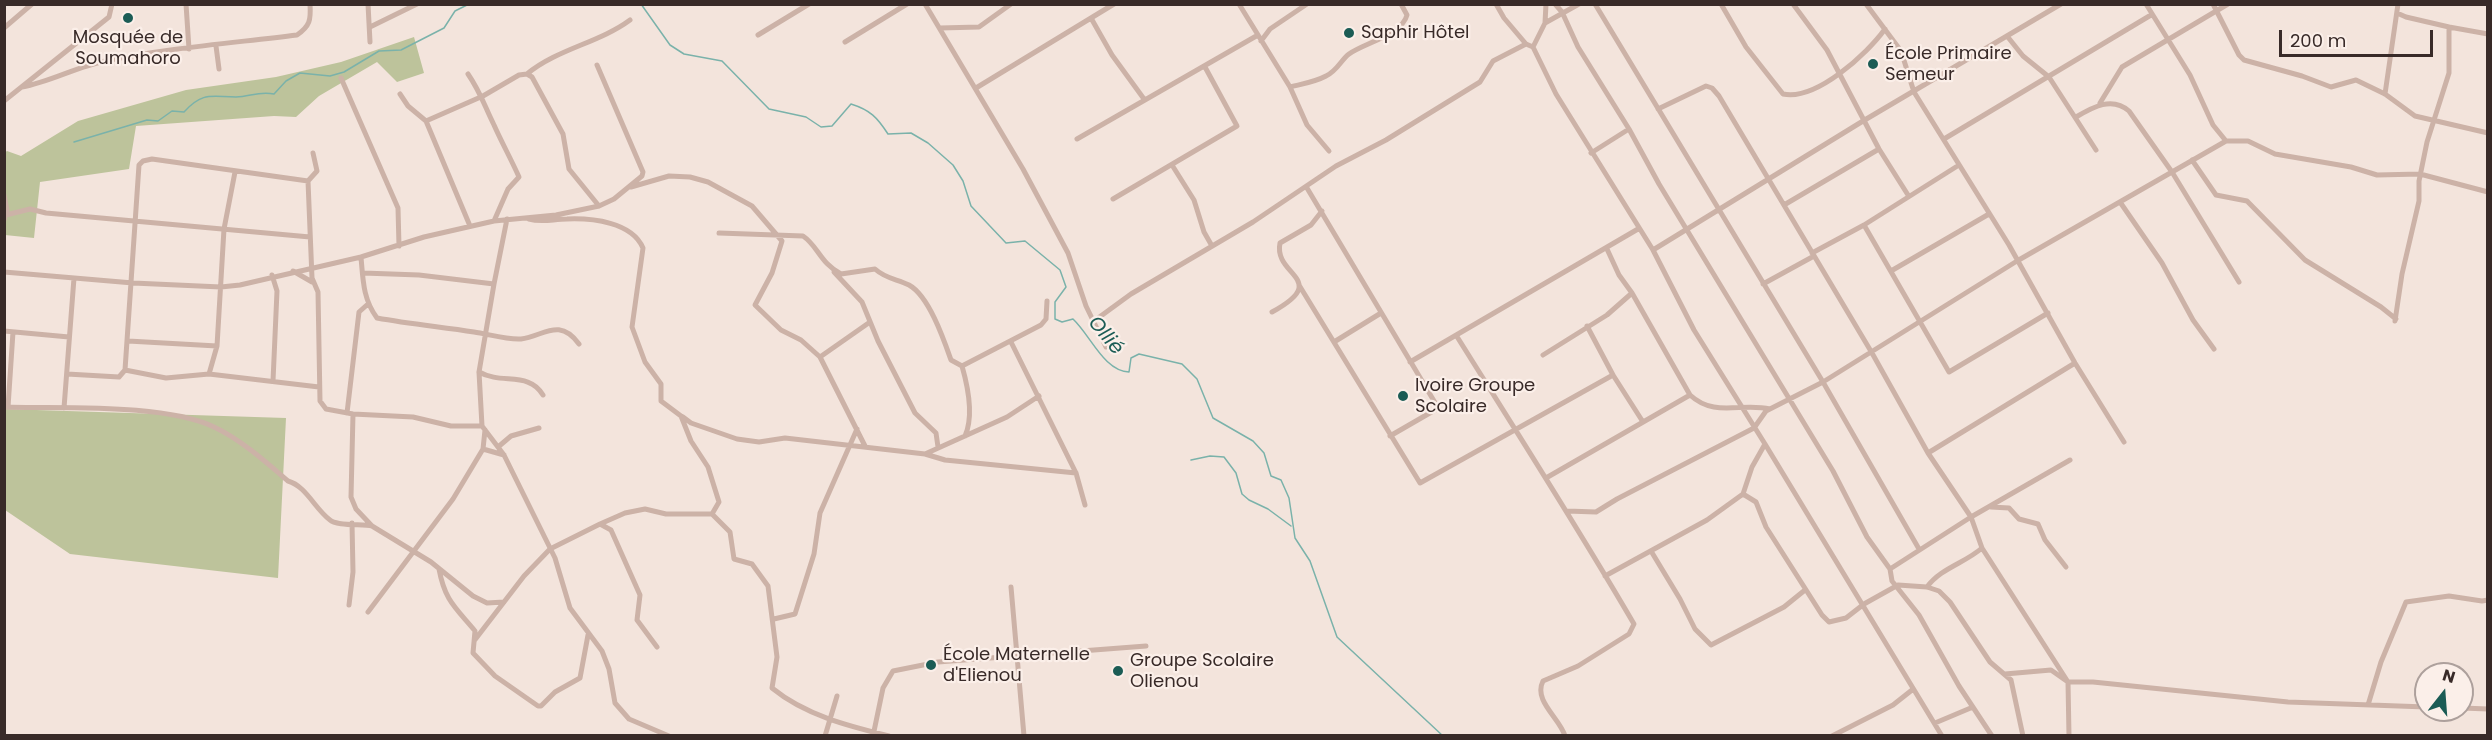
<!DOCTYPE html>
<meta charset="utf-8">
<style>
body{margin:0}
#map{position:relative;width:2492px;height:740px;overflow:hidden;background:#f3e4dc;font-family:Poppins,sans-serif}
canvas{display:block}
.frame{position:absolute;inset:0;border:6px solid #382a28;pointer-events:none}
.north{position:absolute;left:2414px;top:662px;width:60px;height:60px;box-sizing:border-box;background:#fbefe9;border:2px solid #ada09c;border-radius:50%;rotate:17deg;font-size:16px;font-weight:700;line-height:24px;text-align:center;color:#382a28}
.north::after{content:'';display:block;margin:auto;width:21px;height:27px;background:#1b5c55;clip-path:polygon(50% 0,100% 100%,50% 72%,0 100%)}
.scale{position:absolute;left:2279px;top:30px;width:154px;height:27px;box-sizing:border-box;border:3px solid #382a28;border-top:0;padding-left:8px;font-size:18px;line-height:21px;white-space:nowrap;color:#382a28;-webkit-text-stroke:4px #fbefe9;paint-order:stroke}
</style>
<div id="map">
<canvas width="2492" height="740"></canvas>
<div class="frame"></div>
<div class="north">N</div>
<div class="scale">200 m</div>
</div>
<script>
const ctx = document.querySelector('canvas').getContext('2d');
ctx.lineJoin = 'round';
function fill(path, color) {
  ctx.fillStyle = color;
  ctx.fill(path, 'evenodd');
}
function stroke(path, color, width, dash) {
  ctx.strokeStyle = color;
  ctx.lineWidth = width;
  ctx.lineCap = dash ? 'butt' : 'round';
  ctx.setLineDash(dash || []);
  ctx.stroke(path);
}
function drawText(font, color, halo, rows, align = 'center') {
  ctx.font = font + ' Poppins,sans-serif';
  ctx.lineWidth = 4.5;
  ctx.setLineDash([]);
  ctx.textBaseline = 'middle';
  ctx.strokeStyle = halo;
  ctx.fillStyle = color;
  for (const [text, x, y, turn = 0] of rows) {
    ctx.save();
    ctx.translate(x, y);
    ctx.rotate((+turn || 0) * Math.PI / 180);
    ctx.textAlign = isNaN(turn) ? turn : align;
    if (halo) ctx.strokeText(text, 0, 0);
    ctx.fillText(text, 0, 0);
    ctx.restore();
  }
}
const green = new Path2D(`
 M 414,37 L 424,73 L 397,82 L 377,62 L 319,96 L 296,117 L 274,116 L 136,126 L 129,169 L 40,182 L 34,238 L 5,235 L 4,153 L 7,151 L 21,156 L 78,121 L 186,90 L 276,77 L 341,62 Z
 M 5,409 L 286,418 L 278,578 L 70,554 L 5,510 Z`);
const stream = new Path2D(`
 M 641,4 L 670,45 L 684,54 L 722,61 L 769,109 L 806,117 L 821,127 L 832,126 L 851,104 C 870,110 877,117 888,134 L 911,133 L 928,143 L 953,165 L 963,181 L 971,206 L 1006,243 L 1025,241 L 1060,270 L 1066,287 L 1055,302 L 1055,319 L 1062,322 L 1073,319 C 1091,336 1104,371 1129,372 L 1131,358 L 1139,354 L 1182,364 L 1197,379 L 1213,418 L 1253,441 L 1264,453 L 1271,476 L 1281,480 L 1289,498 L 1295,538 L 1310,561 L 1337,637 L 1443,736
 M 74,142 L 147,120 L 158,121 L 172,111 L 184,112 C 203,91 212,97 236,97 C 251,96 260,91 274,94 L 286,81 L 300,73 L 330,76 L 344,72 L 379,51 L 401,50 L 444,28 L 455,11 L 469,4
 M 1191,460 L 1210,456 L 1224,457 L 1236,473 L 1242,494 L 1249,500 L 1268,509 L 1291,526`);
const minor = new Path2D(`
 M 186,4 L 189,49
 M 368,4 L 370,42
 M 925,4 L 1023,169 L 1068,253 L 1086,306 L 1106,347
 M 1239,4 L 1290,87 L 1307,125 L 1329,151
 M 1496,4 L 1504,18 L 1526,44
 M 1555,4 L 1562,12 L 1578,47 L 1629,129 L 1659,184 L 1833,471 L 1867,537 L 1890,569 L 1892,581 L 1919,615 L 1959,686 L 1992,736
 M 1595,4 L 1823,382 L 1919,549
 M 1721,4 L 1746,47 L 1783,94 C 1816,101 1867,54 1885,29
 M 1793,4 L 1827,50 L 1879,149 L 1908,195
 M 1866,4 L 1901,51 L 1914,92 L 2009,245 L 2075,363 L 2124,442
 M 2146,4 L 2190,75 L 2213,125 L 2226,141
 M 2213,4 L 2239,55 L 2244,60 L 2302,76 L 2331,87 L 2356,80 L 2385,94 L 2415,116 L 2488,133
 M 1091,18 L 1112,55 L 1144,99
 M 1545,23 L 1546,4
 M 370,27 L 417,4
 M 2449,27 L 2488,34
 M 4,28 L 32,4
 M 940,28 L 979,27 L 1011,4
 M 758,35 L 809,4
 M 2007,36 L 2023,56 L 2049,77 L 2096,150
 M 1261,41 L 1270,29 L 1307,4
 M 845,42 L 907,4
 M 216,46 L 219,69
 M 1533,47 L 1545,23 L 1579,4
 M 468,74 C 481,93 484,105 494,125 C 502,143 511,159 519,177 L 508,189 L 494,221
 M 527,74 C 557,49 599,43 630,20
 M 341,78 L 398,208 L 399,246
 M 22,87 C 50,82 76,67 105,61 C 168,48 233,43 297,35 C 310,26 311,20 310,4
 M 1290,87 C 1302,84 1315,82 1326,76 C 1337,71 1341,60 1349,54 C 1364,43 1402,35 1407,15 L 1401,4
 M 976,88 L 1114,4
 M 400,94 L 408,106 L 426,121 L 470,226
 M 2385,94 L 2398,4
 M 4,101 L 109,17 L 112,4
 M 2100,103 L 2122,67 L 2228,4
 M 1658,109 L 1706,86 L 1712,88 L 1719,96 L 1872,353 L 1928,453 L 1971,517 L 1982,548 L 2068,682 L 2069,736
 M 2076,117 C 2093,107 2112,96 2129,111 L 2172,172 L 2239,282
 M 426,121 L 483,96 L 519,75 L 527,74 L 532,77 L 563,134 L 569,169 L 599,206
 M 1077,139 L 1258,35
 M 1944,139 L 2151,15
 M 313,153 L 317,171 L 308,181 L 312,278 L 318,292 L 320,401 L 326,409 L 353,414 L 413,417 L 451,426 L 482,426
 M 1591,153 L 1629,129
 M 2192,160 L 2216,195 L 2247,201 L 2305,260 L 2381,307 L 2396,319
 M 1172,165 L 1194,200 L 1204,232 L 1212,246
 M 631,187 L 669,176 L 690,177 L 708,182 L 752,206 L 782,241 L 772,273 L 755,305 L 781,330 L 801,340 L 820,357 L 865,446
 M 1307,188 L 1437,406 L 1435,410 L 1390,436
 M 4,195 L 7,210 L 4,220
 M 1113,199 L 1237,126 L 1205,67
 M 2120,202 L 2162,263 L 2193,320 L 2214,349
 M 1784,205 L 1879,149
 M 6,215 L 30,209 L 46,213 L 310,237
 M 529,219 C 542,223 553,219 567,219 C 592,218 632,222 643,248 L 632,327 L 645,362 L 661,384 L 661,401 L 681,416 L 691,441 L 708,467 L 719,502 L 712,514
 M 1864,225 L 1949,372 L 2048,313
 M 719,233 L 803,236 C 818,246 820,263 841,274 L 875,269 C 886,279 897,279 909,285 C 929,296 944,340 951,360 L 962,366 C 968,387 974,416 965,436
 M 1653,250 L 1863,121 L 2061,4
 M 1812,253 L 1864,225 L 1959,165
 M 361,257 C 363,280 363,299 377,318 C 410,324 442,327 474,332 C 488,334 507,340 521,339 C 544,336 559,317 579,344
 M 293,271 L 312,282
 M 1891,271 L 1989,214
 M 4,272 L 133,283 L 221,287 L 240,285 L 361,257 L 424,237 L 494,221 L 556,215 L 599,206 L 614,199 L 642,176 L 643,172 L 597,65
 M 834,272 L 862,302 L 878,341 L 915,413 L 936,433 L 938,447
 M 363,273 L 419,275 L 494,284 L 479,372 L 482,426 L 504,455 L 555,558 L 570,608 L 602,651 L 609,669 L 615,703 L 629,719 L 669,736
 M 272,275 L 277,291 L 273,381
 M 494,284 L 507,219
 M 1763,284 L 1814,256
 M 1299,285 L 1420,483 L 1613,375 L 1643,422
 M 1632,293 L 1690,395 C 1715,418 1741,402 1770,409
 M 1272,312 C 1332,279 1273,276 1280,243 L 1311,225 L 1322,211
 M 1094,321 L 1131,294 L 1253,222 L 1336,166 L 1386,140 L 1480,82 L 1493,61 L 1526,44 L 1533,47 L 1556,94 L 1653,250 L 1694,330 L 1765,444 L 1752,467 L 1743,494 L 1707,520 L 1605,576
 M 2395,321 L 2402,274 L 2419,201 L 2419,181 L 2427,142 L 2449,73 L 2449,27 L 2406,17 L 2397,13
 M 1587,326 L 1613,375
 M 4,331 L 69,337
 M 1456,335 C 1516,431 1577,526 1634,624 L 1629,634 L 1578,666 L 1543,681 C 1533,701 1560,718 1565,736
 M 128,341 L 217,346
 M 1011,342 L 1076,473 L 1085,505
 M 1334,342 L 1381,313
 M 1543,355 L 1607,315 L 1632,293 L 1619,275 L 1607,249
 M 820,357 L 870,322
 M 1410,362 L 1638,229
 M 962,366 L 1041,325 L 1046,319 L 1047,301
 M 125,370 L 166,378 L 209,374 L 319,387
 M 479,372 C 502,385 529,371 543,395
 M 67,374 L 119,377 L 125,370 L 139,165 L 143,161 L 152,159 L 308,181
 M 209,374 L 217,346 L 224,229 L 235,172
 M 4,407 C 62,409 163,403 214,427 C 240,439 266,462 288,481 C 306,486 315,509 330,520 C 336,526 362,524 372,526
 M 8,407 L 13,332
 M 64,408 L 74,278
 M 347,413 L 359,312 L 368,304
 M 353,414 L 351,497 L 356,509 L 372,526 L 431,562 L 473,596 L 487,603 L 504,602
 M 683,417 L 691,423 L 737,439 L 759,442 L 785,438 L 925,454 L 1007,417 L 1039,396
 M 1765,444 L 1942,736
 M 498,447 L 511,436 L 539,428
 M 483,449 L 504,455
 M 1928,453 L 2075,363
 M 925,454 L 945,460 L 1076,473
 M 1546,478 L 1690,395
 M 1743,494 L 1756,502 L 1766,527 L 1822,615 L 1829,622 L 1846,618 L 1864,604 L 1898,585 L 1927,587 L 1939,591 L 1950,602 L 1990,662 L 2011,680 L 2023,736
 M 1991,507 L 2009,508 L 2019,519 L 2038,524 L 2045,540 L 2066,567
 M 1567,511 L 1596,512 L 1617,499 L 1754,428 L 1766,411 L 1823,382 L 2017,261 L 2226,141 L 2248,141 L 2275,154 L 2351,167 L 2377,175 L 2420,174 L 2488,192
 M 600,524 L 625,513 L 645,509 L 666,514 L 712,514 L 730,532 L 734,559 L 752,564 L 768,586 L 777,657 L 772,688 C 805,715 848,726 889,736
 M 1651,551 L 1680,599 L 1695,629 L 1711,645 L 1784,607 L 1805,590
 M 439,569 C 445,601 455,607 475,631 L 473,653 L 495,676 L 538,706 L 541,706 L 555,692 L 580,678 L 588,635
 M 1890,569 L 1971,517 L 2070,460
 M 1011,587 L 1024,736
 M 1927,587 C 1941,568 1965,563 1982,548
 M 349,605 L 353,572 L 352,523
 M 368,612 L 453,499 L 483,449 L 485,430
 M 774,619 L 795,614 L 814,554 L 820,513 L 857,429
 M 474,641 L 524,576 L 550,549 L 600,524 L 611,530 L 640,595 L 637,620 L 657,647
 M 2005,674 L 2051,670 L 2068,682 L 2093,682 L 2288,702 L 2426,707
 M 2368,705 L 2381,662 L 2406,602 L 2449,596 L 2482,601 L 2488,600
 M 2462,708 L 2488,709
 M 1935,723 L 1973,707
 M 825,736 L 837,696
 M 873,736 L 883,688 L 893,671 L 938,662 L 1146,646
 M 1832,736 L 1893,705 L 1912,690`);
const markers = [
 [128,18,6,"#1b5c55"],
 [1349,33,6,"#1b5c55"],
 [1873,64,6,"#1b5c55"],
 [1403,396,6,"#1b5c55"],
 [931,665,6,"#1b5c55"],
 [1118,671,6,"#1b5c55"]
];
const poiNames = [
 ["Saphir Hôtel",1361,33],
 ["Mosquée de",128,38,"center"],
 ["Soumahoro",128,59,"center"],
 ["École Primaire",1885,54],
 ["Semeur",1885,75],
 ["Ivoire Groupe",1415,386],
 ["Scolaire",1415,407],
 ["École Maternelle",943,655],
 ["d'Elienou",943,676],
 ["Groupe Scolaire",1130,661],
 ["Olienou",1130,682]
];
const waterNames = [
 ["Ollié",1105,336,50]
];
fill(green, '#bdc39b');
stroke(stream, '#7ab2aa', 1.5);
stroke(minor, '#ccb2a7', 5);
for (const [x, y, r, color] of markers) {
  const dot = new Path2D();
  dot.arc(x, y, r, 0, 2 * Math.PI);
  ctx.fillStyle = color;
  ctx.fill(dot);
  stroke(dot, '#fbefe9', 2);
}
drawText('18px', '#382a28', '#fbefe9', poiNames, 'left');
drawText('italic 20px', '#1b5c55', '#fbefe9', waterNames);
</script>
